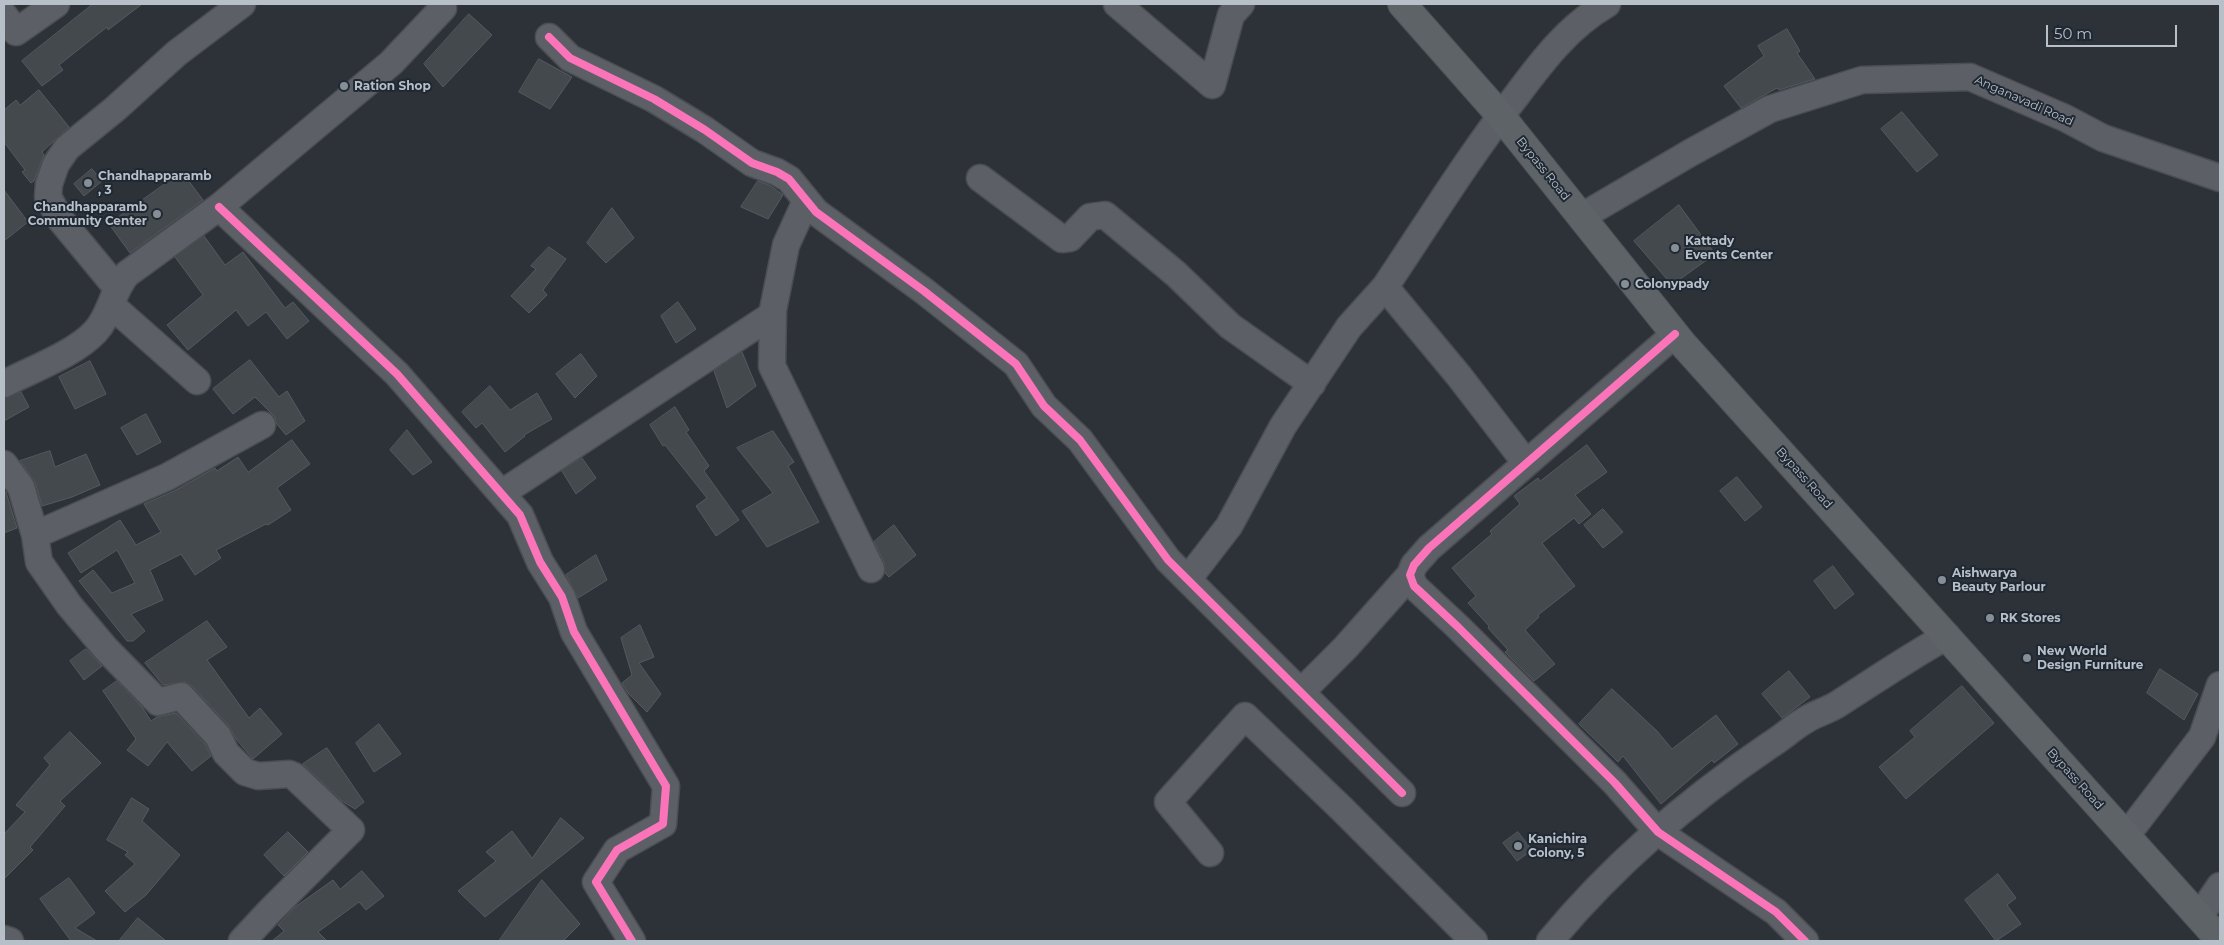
<!DOCTYPE html>
<style>
body{margin:0}
#map{position:relative;width:2224px;height:945px;overflow:hidden;background:#2c3238;font-family:Montserrat,sans-serif}
canvas{display:block}
.frame{position:absolute;inset:0;border:5px solid #b7bfc8;pointer-events:none}
.scale{position:absolute;left:2046px;top:25px;width:131px;height:22px;box-sizing:border-box;border:2px solid #b7bfc8;border-top:0;padding-left:6px;font-size:15px;line-height:18px;white-space:nowrap;color:#b7bfc8;-webkit-text-stroke:4px #202933;paint-order:stroke}
</style>
<div id="map">
<canvas width="2224" height="945"></canvas>
<div class="frame"></div>
<div class="scale">50 m</div>
</div>
<script>
const ctx = document.querySelector('canvas').getContext('2d');
ctx.lineJoin = 'round';
function fill(path, color) {
  ctx.fillStyle = color;
  ctx.fill(path, 'evenodd');
}
function stroke(path, color, width, dash) {
  ctx.strokeStyle = color;
  ctx.lineWidth = width;
  ctx.lineCap = dash ? 'butt' : 'round';
  ctx.setLineDash(dash || []);
  ctx.stroke(path);
}
function drawText(font, color, halo, rows, align = 'center') {
  ctx.font = font + ' Montserrat,sans-serif';
  ctx.lineWidth = 4;
  ctx.setLineDash([]);
  ctx.textBaseline = 'middle';
  ctx.strokeStyle = halo;
  ctx.fillStyle = color;
  for (const [text, x, y, turn = 0] of rows) {
    ctx.save();
    ctx.translate(x, y);
    ctx.rotate((+turn || 0) * Math.PI / 180);
    ctx.textAlign = isNaN(turn) ? turn : align;
    if (halo) ctx.strokeText(text, 0, 0);
    ctx.fillText(text, 0, 0);
    ctx.restore();
  }
}
const building = new Path2D(`
 M 93,4 L 142,4 L 108,30 L 107,27 L 59,65 L 63,70 L 42,86 L 22,61 Z
 M 469,14 L 492,35 L 443,87 L 424,64 Z
 M 1787,29 L 1800,51 L 1797,53 L 1815,79 L 1779,90 L 1777,88 L 1741,108 L 1724,86 L 1764,56 L 1758,46 Z
 M 539,59 L 572,77 L 550,109 L 519,92 Z
 M 39,90 L 69,127 L 42,152 L 44,155 L 34,181 L 31,183 L 22,172 L 25,170 L 4,142 L 4,110 L 16,100 L 20,105 Z
 M 1902,112 L 1938,155 L 1917,172 L 1881,129 Z
 M 92,169 L 102,181 L 84,196 L 74,184 Z
 M 182,172 L 203,200 L 130,253 L 109,224 Z
 M 758,181 L 771,186 L 783,195 L 768,219 L 741,207 Z
 M 4,190 L 28,222 L 4,241 Z
 M 1679,205 L 1715,254 L 1672,285 L 1634,241 Z
 M 612,208 L 634,238 L 606,263 L 587,243 Z
 M 204,236 L 225,265 L 243,252 L 285,308 L 293,302 L 309,321 L 287,339 L 266,312 L 248,326 L 236,310 L 188,350 L 167,325 L 203,295 L 175,257 Z
 M 549,247 L 566,259 L 543,290 L 547,295 L 529,313 L 511,296 L 536,269 L 531,266 Z
 M 678,302 L 696,329 L 676,343 L 661,316 Z
 M 742,352 L 756,386 L 727,408 L 714,371 Z
 M 581,354 L 597,376 L 575,398 L 556,374 Z
 M 250,360 L 279,397 L 287,391 L 305,421 L 286,435 L 276,423 L 275,417 L 255,397 L 233,414 L 213,389 Z
 M 90,361 L 106,394 L 75,409 L 59,377 Z
 M 490,386 L 510,410 L 537,393 L 552,419 L 524,435 L 525,436 L 505,452 L 482,423 L 476,428 L 462,412 Z
 M 21,392 L 29,407 L 4,421 L 4,399 Z
 M 675,407 L 689,430 L 686,432 L 709,466 L 704,471 L 739,520 L 716,536 L 696,506 L 707,498 L 665,445 L 663,446 L 650,425 Z
 M 146,414 L 161,442 L 137,455 L 121,428 Z
 M 407,430 L 432,462 L 413,475 L 390,450 Z
 M 773,431 L 794,462 L 788,466 L 819,522 L 767,547 L 742,511 L 773,493 L 737,448 Z
 M 292,440 L 310,464 L 277,488 L 291,510 L 268,525 L 266,524 L 216,550 L 221,558 L 195,575 L 181,554 L 150,570 L 163,600 L 131,614 L 145,631 L 133,641 L 127,641 L 79,581 L 93,570 L 112,593 L 135,583 L 117,550 L 81,573 L 68,553 L 120,520 L 136,545 L 161,532 L 144,504 L 174,491 L 215,468 L 217,471 L 238,457 L 248,472 Z
 M 1587,445 L 1607,472 L 1575,495 L 1591,514 L 1579,524 L 1574,518 L 1542,543 L 1575,586 L 1538,615 L 1539,617 L 1525,630 L 1555,664 L 1534,681 L 1505,652 L 1508,650 L 1488,628 L 1489,626 L 1468,603 L 1476,596 L 1452,568 L 1492,534 L 1490,531 L 1520,504 L 1514,496 L 1538,478 L 1540,481 Z
 M 50,451 L 55,467 L 86,454 L 100,485 L 72,497 L 42,506 L 35,482 L 20,461 Z
 M 582,458 L 596,478 L 576,494 L 562,471 Z
 M 1737,477 L 1762,507 L 1745,521 L 1720,491 Z
 M 6,492 L 17,528 L 4,533 L 4,493 Z
 M 1603,509 L 1623,532 L 1603,548 L 1584,525 Z
 M 894,525 L 916,555 L 889,577 L 885,573 L 884,562 L 874,542 Z
 M 596,555 L 607,580 L 578,598 L 566,575 Z
 M 1833,566 L 1854,594 L 1835,609 L 1814,581 Z
 M 207,621 L 227,647 L 207,660 L 249,718 L 260,708 L 282,734 L 253,759 L 236,739 L 229,726 L 192,686 L 185,682 L 163,685 L 145,663 Z
 M 640,625 L 654,657 L 639,663 L 661,694 L 647,712 L 628,693 L 622,683 L 632,675 L 621,638 Z
 M 86,649 L 102,666 L 84,680 L 70,661 Z
 M 2160,669 L 2198,694 L 2184,720 L 2147,693 Z
 M 1789,671 L 1810,697 L 1782,718 L 1762,694 Z
 M 117,681 L 142,707 L 151,721 L 157,717 L 176,713 L 205,744 L 211,756 L 192,771 L 167,742 L 148,766 L 127,750 L 136,739 L 103,691 Z
 M 1962,686 L 1994,723 L 1906,799 L 1879,767 L 1915,737 L 1910,731 Z
 M 1612,689 L 1657,731 L 1672,749 L 1716,715 L 1738,744 L 1714,763 L 1712,760 L 1661,804 L 1623,756 L 1618,762 L 1579,724 Z
 M 379,724 L 401,754 L 374,772 L 356,743 Z
 M 70,732 L 101,763 L 60,801 L 65,806 L 30,847 L 33,850 L 4,879 L 4,834 L 25,812 L 16,805 L 50,765 L 44,758 Z
 M 327,748 L 364,802 L 355,809 L 342,801 L 303,764 Z
 M 132,798 L 149,809 L 142,821 L 180,855 L 146,895 L 125,912 L 105,891 L 135,864 L 125,855 L 128,852 L 107,840 Z
 M 561,818 L 584,838 L 485,917 L 458,891 L 496,861 L 486,852 L 512,831 L 532,858 Z
 M 288,832 L 308,852 L 284,876 L 264,855 Z
 M 1518,832 L 1532,850 L 1517,861 L 1503,843 Z
 M 362,871 L 384,896 L 366,910 L 359,902 L 318,932 L 327,941 L 272,941 L 284,931 L 278,925 L 295,907 L 333,880 L 340,889 Z
 M 1998,874 L 2016,898 L 2007,905 L 2021,924 L 1996,941 L 1965,900 Z
 M 69,878 L 95,913 L 75,928 L 97,941 L 71,941 L 40,899 Z
 M 542,880 L 580,924 L 563,941 L 499,941 Z
 M 138,918 L 166,941 L 119,941 Z`);
const minor = new Path2D(`
 M 1117,4 L 1212,85 L 1231,15 L 1241,4
 M 4,15 L 16,32 L 56,4
 M 549,37 L 570,58 L 654,99 L 705,130 L 752,163 L 777,172 L 789,179 L 816,212 L 924,291 L 1016,364 L 1044,406 L 1080,440 L 1168,560 L 1402,793
 M 980,178 L 1062,239 L 1070,238 L 1090,217 L 1105,215 L 1176,274 L 1230,326 L 1312,384
 M 806,201 L 786,245 L 773,310 L 772,366 L 871,569
 M 219,207 L 397,374 L 520,515 L 540,562 L 562,597 L 574,632 L 666,786 L 663,824 L 617,850 L 596,882 L 632,941
 M 1581,217 L 1690,153 L 1770,109 L 1862,80 L 1970,77 L 2065,118 L 2103,138 L 2220,178
 M 1385,287 C 1428,223 1469,156 1517,95 C 1543,60 1569,26 1607,4
 M 117,288 L 60,219 L 48,197 L 49,184 L 56,164 L 67,148 L 115,109 L 177,53 L 242,4
 M 111,305 L 197,381
 M 1675,334 L 1429,548 L 1414,565 L 1410,575 L 1414,586 L 1458,627 L 1615,783 L 1658,832 L 1776,912 L 1805,941
 M 4,384 C 32,369 73,355 95,332 C 111,315 112,291 127,274 L 219,207 L 391,63 L 443,8 L 442,4
 M 4,464 L 21,487 L 35,535 L 39,562 L 69,605 L 106,649 L 158,702 L 181,696 L 218,736 L 226,753 L 245,772 L 258,776 L 289,774 L 294,776 L 351,830 L 270,911 L 242,941
 M 502,493 L 772,315
 M 35,535 L 167,477 L 262,425
 M 1188,579 L 1229,526 L 1283,426 L 1349,327 L 1385,287 L 1459,376 L 1526,463
 M 1301,692 L 1346,647 L 1410,575
 M 2126,836 L 2202,737 L 2220,685
 M 1210,853 L 1168,802 L 1245,716 L 1342,809 L 1474,941
 M 2199,917 L 2220,886
 M 4,939 L 10,941
 M 1550,941 C 1612,866 1689,800 1770,745 C 1782,738 1792,728 1804,721 C 1814,714 1827,711 1838,704 C 1874,681 1909,657 1947,636`);
const major = new Path2D(`
 M 1402,4 L 1500,115 L 1682,343 L 2220,940`);
const cycleway = new Path2D(`
 M 549,37 L 570,58 L 654,99 L 705,130 L 752,163 L 777,172 L 789,179 L 816,212 L 924,291 L 1016,364 L 1044,406 L 1080,440 L 1168,560 L 1402,793
 M 219,207 L 397,374 L 520,515 L 540,562 L 562,597 L 574,632 L 666,786 L 663,824 L 617,850 L 596,882 L 632,941
 M 1675,334 L 1429,548 L 1414,565 L 1410,575 L 1414,586 L 1458,627 L 1615,783 L 1658,832 L 1776,912 L 1805,941`);
const markers = [
 [344,86,5,"#868e96"],
 [88,183,5,"#868e96"],
 [157,214,5,"#868e96"],
 [1675,248,5,"#868e96"],
 [1625,284,5,"#868e96"],
 [1942,580,5,"#868e96"],
 [1990,618,5,"#868e96"],
 [2027,658,5,"#868e96"],
 [1518,846,5,"#868e96"]
];
const poiNames = [
 ["Ration Shop",354,86],
 ["Chandhapparamb",98,176],
 [", 3",98,190],
 ["Chandhapparamb",147,207,"right"],
 ["Community Center",147,221,"right"],
 ["Kattady",1685,241],
 ["Events Center",1685,255],
 ["Colonypady",1635,284],
 ["Aishwarya",1952,573],
 ["Beauty Parlour",1952,587],
 ["RK Stores",2000,618],
 ["New World",2037,651],
 ["Design Furniture",2037,665],
 ["Kanichira",1528,839],
 ["Colony, 5",1528,853]
];
const streetNames = [
 ["Anganavadi Road",2024,101,24],
 ["Bypass Road",1543,169,51],
 ["Bypass Road",1804,478,48],
 ["Bypass Road",2075,779,48]
];
fill(building, '#44494e');
stroke(building, '#545a60', 1);
stroke(minor, '#4a4e53', 29);
stroke(major, '#4a4f55', 30);
stroke(minor, '#5c6066', 26);
stroke(major, '#5e6368', 28);
stroke(cycleway, '#fb73b8', 8);
for (const [x, y, r, color] of markers) {
  const dot = new Path2D();
  dot.arc(x, y, r, 0, 2 * Math.PI);
  ctx.fillStyle = color;
  ctx.fill(dot);
  stroke(dot, '#202933', 2);
}
drawText('bold 12px', '#b7bfc8', '#202933', poiNames, 'left');
drawText('12px', '#b7bfc8', '#202933', streetNames);
</script>
